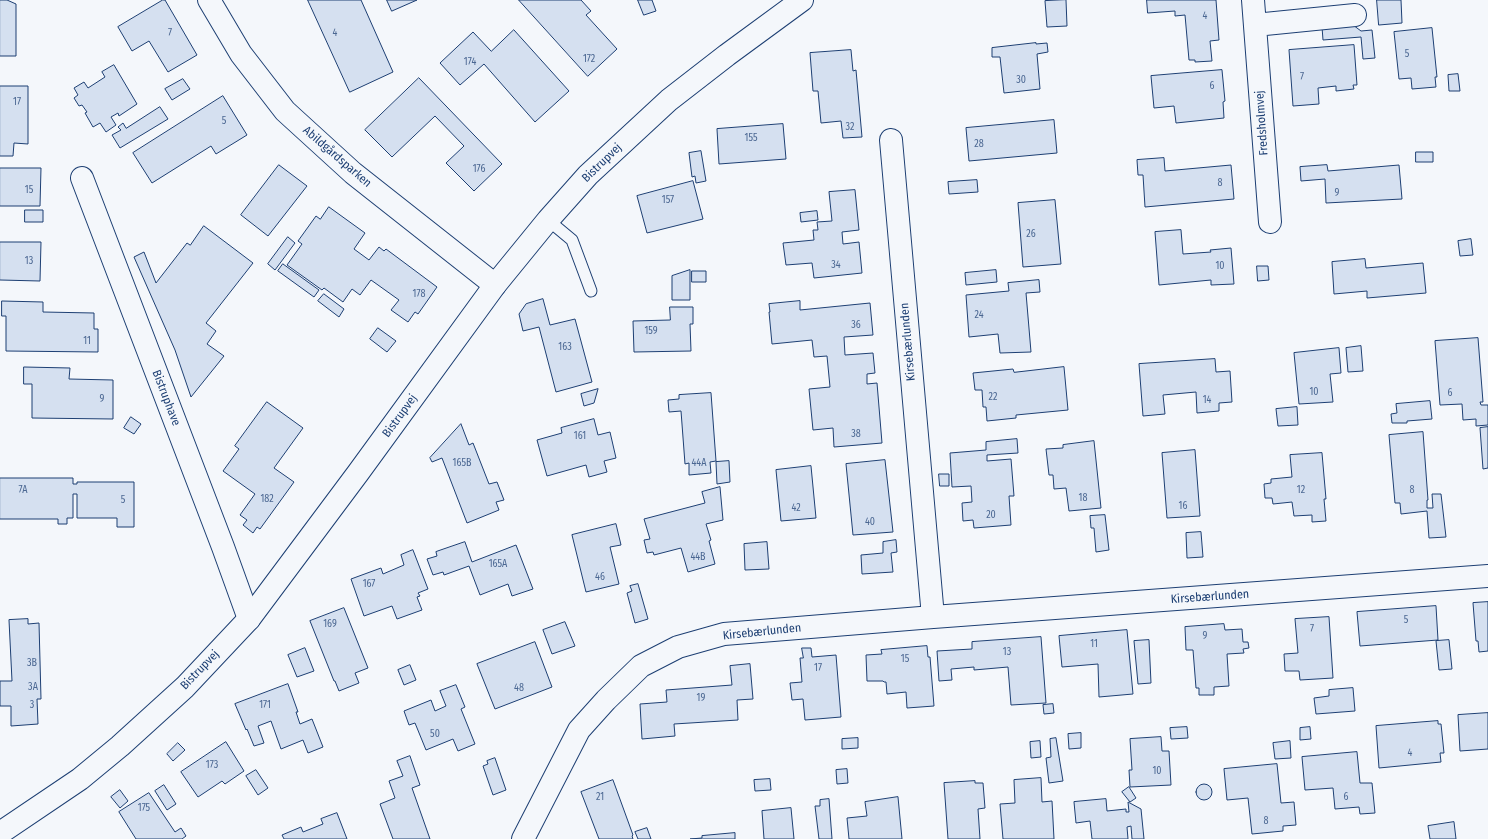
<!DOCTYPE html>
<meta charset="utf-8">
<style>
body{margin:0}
canvas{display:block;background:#f4f7fb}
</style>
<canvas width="1488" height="839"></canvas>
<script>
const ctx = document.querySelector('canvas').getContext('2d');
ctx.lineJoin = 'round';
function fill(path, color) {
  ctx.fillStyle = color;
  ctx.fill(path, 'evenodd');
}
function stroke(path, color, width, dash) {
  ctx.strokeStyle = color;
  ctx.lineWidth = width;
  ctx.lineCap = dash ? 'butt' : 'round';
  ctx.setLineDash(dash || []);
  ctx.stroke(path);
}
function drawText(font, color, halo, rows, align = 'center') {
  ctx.font = font + ' "Fira Sans Condensed",sans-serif';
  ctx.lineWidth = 3;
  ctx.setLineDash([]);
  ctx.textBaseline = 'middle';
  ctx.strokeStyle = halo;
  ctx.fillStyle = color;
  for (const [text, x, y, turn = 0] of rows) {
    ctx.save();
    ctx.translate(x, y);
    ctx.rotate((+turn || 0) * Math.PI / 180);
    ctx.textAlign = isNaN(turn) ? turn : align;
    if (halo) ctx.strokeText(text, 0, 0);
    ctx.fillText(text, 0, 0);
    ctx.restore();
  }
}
const building = new Path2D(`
 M 0,0 L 7,0 L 16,4 L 16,56 L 0,56 Z
 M 163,0 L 165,0 L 197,55 L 168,72 L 149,41 L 132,51 L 118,27 Z
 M 308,0 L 361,0 L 393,72 L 350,92 Z
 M 387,0 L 417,0 L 392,11 Z
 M 519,0 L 581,0 L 591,11 L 586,15 L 617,49 L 588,76 Z
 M 638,0 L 652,0 L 656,11 L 644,15 Z
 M 1066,0 L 1067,26 L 1047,27 L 1045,1 Z
 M 1147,0 L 1216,0 L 1219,40 L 1210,41 L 1212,61 L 1195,62 L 1195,60 L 1189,60 L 1185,15 L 1175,16 L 1175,11 L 1148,13 Z
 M 1377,0 L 1401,0 L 1402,23 L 1379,25 Z
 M 1353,25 L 1361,31 L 1372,30 L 1375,58 L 1363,59 L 1361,37 L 1323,40 L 1322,27 Z
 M 1432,28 L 1437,77 L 1435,77 L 1436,87 L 1412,89 L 1411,78 L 1399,79 L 1394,32 Z
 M 514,30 L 569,91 L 535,122 L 484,64 L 460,85 L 440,63 L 473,32 L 491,51 Z
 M 1036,43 L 1036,44 L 1047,43 L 1048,52 L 1037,54 L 1040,89 L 1004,93 L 1000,57 L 992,57 L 992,48 Z
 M 1354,45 L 1357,85 L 1353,85 L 1354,89 L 1336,91 L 1336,86 L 1318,88 L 1319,104 L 1293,106 L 1289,50 Z
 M 851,50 L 853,71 L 856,70 L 862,137 L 843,138 L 841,121 L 821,123 L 818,91 L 813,91 L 810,53 Z
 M 114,65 L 137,104 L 119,116 L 118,113 L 111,117 L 116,125 L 106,132 L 100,123 L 93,127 L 85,113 L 87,112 L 82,105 L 79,106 L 74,98 L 78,95 L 74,88 L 84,82 L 88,88 L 105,77 L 102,72 Z
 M 1222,70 L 1225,101 L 1223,102 L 1224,118 L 1176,123 L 1174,106 L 1154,108 L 1151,76 Z
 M 1458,74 L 1460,91 L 1449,91 L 1448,75 Z
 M 419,78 L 502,164 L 474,191 L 446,163 L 464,146 L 435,116 L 392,157 L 365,130 Z
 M 183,79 L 190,89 L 172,100 L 165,89 Z
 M 0,86 L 28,86 L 28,144 L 14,143 L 13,156 L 0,156 Z
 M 223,96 L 247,135 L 216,154 L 211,146 L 152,183 L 133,153 Z
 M 160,107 L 168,119 L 120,148 L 112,135 L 121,130 L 118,127 L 123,123 L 126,128 Z
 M 1054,120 L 1057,153 L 969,161 L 966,128 Z
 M 783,124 L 786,159 L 719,164 L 717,129 Z
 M 701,151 L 706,181 L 696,183 L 695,176 L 692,177 L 689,153 Z
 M 1416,152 L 1433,152 L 1433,162 L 1416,162 Z
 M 1164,158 L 1165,171 L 1231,165 L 1234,199 L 1145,207 L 1143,175 L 1138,175 L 1137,160 Z
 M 279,165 L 307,186 L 268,236 L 241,215 Z
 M 1327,165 L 1328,171 L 1399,165 L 1402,199 L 1326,203 L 1325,179 L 1301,181 L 1300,167 Z
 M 0,168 L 41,168 L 40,206 L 0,206 Z
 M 977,180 L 978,192 L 949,194 L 948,182 Z
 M 693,181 L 703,219 L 647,233 L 637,196 Z
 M 855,190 L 859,230 L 842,232 L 843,244 L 859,242 L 862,273 L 814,278 L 812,263 L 786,265 L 783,243 L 814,240 L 813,230 L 818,230 L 817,222 L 832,221 L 829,192 Z
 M 1055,200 L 1061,264 L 1023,267 L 1018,203 Z
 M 329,207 L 365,233 L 354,249 L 369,260 L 379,247 L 384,251 L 386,249 L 437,287 L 418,314 L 415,312 L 408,322 L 391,310 L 399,300 L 371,280 L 360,295 L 352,289 L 343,302 L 324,288 L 322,290 L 287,265 L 302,244 L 298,241 L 316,216 L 320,219 Z
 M 25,210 L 43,210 L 43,222 L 25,222 Z
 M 817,211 L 818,220 L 801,222 L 800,213 Z
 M 204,226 L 253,263 L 206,323 L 216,331 L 207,344 L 224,356 L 191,397 L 175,350 L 134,257 L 144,252 L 156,283 L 187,243 L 190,245 Z
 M 1181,230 L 1183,254 L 1211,252 L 1210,250 L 1231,248 L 1234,284 L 1211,285 L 1211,280 L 1159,285 L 1155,232 Z
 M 288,237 L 295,243 L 275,270 L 268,264 Z
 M 1471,239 L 1473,255 L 1460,256 L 1458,241 Z
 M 0,242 L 41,242 L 40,281 L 0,280 Z
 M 1365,259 L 1366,268 L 1423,263 L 1426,293 L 1367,298 L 1367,291 L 1334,294 L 1332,262 Z
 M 283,264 L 319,290 L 314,297 L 278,271 Z
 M 1257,266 L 1268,266 L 1269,280 L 1258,281 Z
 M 690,270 L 690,300 L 672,300 L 672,276 Z
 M 996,270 L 997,282 L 966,285 L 965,273 Z
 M 692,271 L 706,271 L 706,282 L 692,282 Z
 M 1039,280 L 1040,292 L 1026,293 L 1031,352 L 1000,353 L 998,334 L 969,337 L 966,295 L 1009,291 L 1008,283 Z
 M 324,294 L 344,309 L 339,317 L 318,301 Z
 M 543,299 L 550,325 L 575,319 L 592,382 L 556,392 L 539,327 L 523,331 L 519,314 L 526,304 Z
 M 2,301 L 43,302 L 43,312 L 94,313 L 94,329 L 98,329 L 98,352 L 6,351 L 6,316 L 2,316 Z
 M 800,301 L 800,310 L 870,303 L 873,335 L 844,337 L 845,355 L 873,353 L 875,373 L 867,374 L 867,384 L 877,383 L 882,443 L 834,447 L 833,428 L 813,430 L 809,389 L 830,387 L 827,356 L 814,357 L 812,340 L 772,344 L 769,312 L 770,312 L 769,304 Z
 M 670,307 L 693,307 L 693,324 L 690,324 L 691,351 L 634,352 L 633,321 L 670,320 Z
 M 378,328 L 396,341 L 387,352 L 370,339 Z
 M 1478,338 L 1483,402 L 1480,402 L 1481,405 L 1488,405 L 1488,425 L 1476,426 L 1476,419 L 1463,420 L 1462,404 L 1440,405 L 1435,341 Z
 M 1361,346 L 1363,371 L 1348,372 L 1346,348 Z
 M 1339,348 L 1341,373 L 1330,374 L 1333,402 L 1299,404 L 1294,353 Z
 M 1215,359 L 1216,372 L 1230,371 L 1232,402 L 1219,403 L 1219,411 L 1197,413 L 1196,392 L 1163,395 L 1165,414 L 1143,416 L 1139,364 Z
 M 24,367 L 70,368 L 69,379 L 113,380 L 113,419 L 32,418 L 32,384 L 24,384 Z
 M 1064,367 L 1068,410 L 1016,415 L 1016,418 L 987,421 L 986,407 L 983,407 L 982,390 L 975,390 L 973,373 L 1013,369 L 1014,372 Z
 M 598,389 L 594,403 L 584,406 L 581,394 Z
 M 711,393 L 716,461 L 710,462 L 711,473 L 689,475 L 689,463 L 685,464 L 681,411 L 669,412 L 668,400 L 679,399 L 679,395 Z
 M 1430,401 L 1432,419 L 1407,421 L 1407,423 L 1392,423 L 1391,414 L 1397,413 L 1396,404 Z
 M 267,402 L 303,428 L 274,468 L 294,482 L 260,529 L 257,527 L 253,533 L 243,525 L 247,520 L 240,515 L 255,494 L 223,471 L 239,449 L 235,446 Z
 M 1297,407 L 1298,425 L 1278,426 L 1276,409 Z
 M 131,417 L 141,424 L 134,434 L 124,428 Z
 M 594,419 L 598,435 L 610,432 L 616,458 L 604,461 L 607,472 L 589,477 L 586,465 L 547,476 L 537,440 L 562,433 L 561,428 Z
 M 461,424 L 469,445 L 473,443 L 489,484 L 497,482 L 504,500 L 496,502 L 499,510 L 467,523 L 442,458 L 432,462 L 430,458 Z
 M 1488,427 L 1488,468 L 1483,469 L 1480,428 Z
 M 1423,432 L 1428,500 L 1427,500 L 1427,508 L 1433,508 L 1432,494 L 1441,494 L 1446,537 L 1429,538 L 1427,511 L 1401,514 L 1400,503 L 1395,503 L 1389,435 Z
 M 1017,439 L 1018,453 L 987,455 L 987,461 L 1011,459 L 1014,496 L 1009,496 L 1011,525 L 974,528 L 973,520 L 963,521 L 962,503 L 972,502 L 971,486 L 952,487 L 950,453 L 986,450 L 986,442 Z
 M 1094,441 L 1101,508 L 1069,511 L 1066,488 L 1054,489 L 1053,475 L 1049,475 L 1046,449 L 1063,448 L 1063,445 Z
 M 1195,450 L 1200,516 L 1167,518 L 1162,453 Z
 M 1322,453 L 1326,499 L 1324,499 L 1326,521 L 1312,522 L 1312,515 L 1294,516 L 1292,502 L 1273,504 L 1272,498 L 1265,498 L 1264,484 L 1271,483 L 1271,479 L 1292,477 L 1290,455 Z
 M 885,460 L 893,532 L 853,535 L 846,464 Z
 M 729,461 L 730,482 L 717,484 L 716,462 Z
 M 811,466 L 816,518 L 781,521 L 776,470 Z
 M 939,474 L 949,474 L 949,486 L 940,486 Z
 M 0,478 L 73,478 L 73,484 L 77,484 L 77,482 L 134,482 L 134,527 L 117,527 L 117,518 L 77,518 L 77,494 L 73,494 L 73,518 L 67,518 L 67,524 L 58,524 L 58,519 L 0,519 Z
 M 720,487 L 723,520 L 706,524 L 711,540 L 709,541 L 715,564 L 688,572 L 681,548 L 654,555 L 653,552 L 647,553 L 644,540 L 650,539 L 644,519 L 705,503 L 702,492 Z
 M 1105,515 L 1109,550 L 1096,552 L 1094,528 L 1091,528 L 1090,516 Z
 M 616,524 L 621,545 L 610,547 L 619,584 L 586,592 L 572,535 Z
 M 1201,532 L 1203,557 L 1187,558 L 1186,533 Z
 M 896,540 L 897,552 L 891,553 L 893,572 L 862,574 L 861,555 L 883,553 L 883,542 Z
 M 465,542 L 472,562 L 516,545 L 533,589 L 512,596 L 508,584 L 480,595 L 469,566 L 444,575 L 443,572 L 433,575 L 427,559 L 437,556 L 436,552 Z
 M 767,542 L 769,569 L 745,570 L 744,544 Z
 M 413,550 L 428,589 L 418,593 L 420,596 L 417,597 L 422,610 L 397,619 L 392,606 L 364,616 L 351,579 L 381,568 L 383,574 L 404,565 L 401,555 Z
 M 638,584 L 648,619 L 635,623 L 627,593 L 632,591 L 630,586 Z
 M 1488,602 L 1488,651 L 1479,652 L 1478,641 L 1476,641 L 1473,603 Z
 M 1436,606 L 1438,640 L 1360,646 L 1357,612 Z
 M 344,608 L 368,668 L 355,673 L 359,683 L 339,691 L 335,681 L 334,681 L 310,621 Z
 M 1329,617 L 1333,678 L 1300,680 L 1299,671 L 1285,671 L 1284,654 L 1298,653 L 1295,619 Z
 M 28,619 L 28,624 L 39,623 L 41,699 L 37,699 L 38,724 L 11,726 L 11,706 L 0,706 L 0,681 L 12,681 L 9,620 Z
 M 565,622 L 575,646 L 552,654 L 543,630 Z
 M 1224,624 L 1225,630 L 1242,629 L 1243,642 L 1248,642 L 1249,648 L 1243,649 L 1244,653 L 1227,654 L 1229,686 L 1214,687 L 1214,695 L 1199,695 L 1199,688 L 1196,688 L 1193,650 L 1186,650 L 1185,627 Z
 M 1127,630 L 1133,694 L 1099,697 L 1098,664 L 1062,667 L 1059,636 Z
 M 1041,637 L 1046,703 L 1011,705 L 1008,667 L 974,670 L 974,667 L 951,669 L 952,680 L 939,681 L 937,651 L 972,649 L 972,642 Z
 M 1149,640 L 1151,683 L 1138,684 L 1134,641 Z
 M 1449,640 L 1452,669 L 1439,670 L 1436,641 Z
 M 535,642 L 552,687 L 495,709 L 477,664 Z
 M 927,646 L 928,657 L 930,657 L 934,706 L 907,708 L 906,692 L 887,694 L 886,682 L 884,682 L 883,681 L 867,681 L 866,655 L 882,654 L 881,650 Z
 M 305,648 L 314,671 L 297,677 L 288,655 Z
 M 802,648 L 811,648 L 812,657 L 836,655 L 841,717 L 805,720 L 803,699 L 792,700 L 790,683 L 802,682 L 800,658 L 803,658 Z
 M 750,664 L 753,699 L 737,700 L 738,720 L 674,724 L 675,736 L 642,739 L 640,704 L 667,702 L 666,690 L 732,685 L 730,666 Z
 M 410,665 L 416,680 L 404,685 L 398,670 Z
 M 288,684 L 298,712 L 296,712 L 300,724 L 312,719 L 323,747 L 308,753 L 303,740 L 281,749 L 271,721 L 258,726 L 264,743 L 254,746 L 247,729 L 246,730 L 235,704 Z
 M 456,685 L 465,707 L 461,709 L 475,744 L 458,751 L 453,739 L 426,750 L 415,723 L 409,725 L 404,711 L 431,700 L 435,711 L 446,706 L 440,691 Z
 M 1353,688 L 1355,711 L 1316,714 L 1314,698 L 1329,696 L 1329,690 Z
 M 1053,704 L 1054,713 L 1044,714 L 1043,705 Z
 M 1488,713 L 1488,749 L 1460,751 L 1458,715 Z
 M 1438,721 L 1438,724 L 1441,724 L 1444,753 L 1440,753 L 1441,762 L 1379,768 L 1376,726 Z
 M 1187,727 L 1188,738 L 1171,739 L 1170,728 Z
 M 1310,727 L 1311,739 L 1300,740 L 1300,728 Z
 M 1081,733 L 1081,748 L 1069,749 L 1068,734 Z
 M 1161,737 L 1162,751 L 1169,751 L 1171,785 L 1130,787 L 1129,770 L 1132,770 L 1130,739 Z
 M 858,738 L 858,748 L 842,749 L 842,739 Z
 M 1056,738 L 1063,781 L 1049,783 L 1046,758 L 1051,757 L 1050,739 Z
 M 1040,741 L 1041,757 L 1031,758 L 1030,742 Z
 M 1290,741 L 1291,758 L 1275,759 L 1273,743 Z
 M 226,742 L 244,771 L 225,784 L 222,781 L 198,797 L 181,772 Z
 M 178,743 L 185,750 L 173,761 L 167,754 Z
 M 1357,752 L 1360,783 L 1372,783 L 1375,813 L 1360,814 L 1359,807 L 1335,809 L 1333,788 L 1305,790 L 1302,757 Z
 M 410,756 L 420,785 L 412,788 L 430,839 L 393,839 L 380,804 L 395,798 L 389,781 L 403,776 L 397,761 Z
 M 495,758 L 506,790 L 493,795 L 483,766 L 488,764 L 487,761 Z
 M 1277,764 L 1281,803 L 1294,802 L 1296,825 L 1283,826 L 1283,831 L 1252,834 L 1248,798 L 1227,800 L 1224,769 Z
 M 847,769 L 848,783 L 837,784 L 836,770 Z
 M 256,770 L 268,788 L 258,795 L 246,776 Z
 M 1041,778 L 1042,802 L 1052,801 L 1054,839 L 1003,839 L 1000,804 L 1015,803 L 1014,780 Z
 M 770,779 L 771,790 L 755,791 L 754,780 Z
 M 613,780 L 633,835 L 632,836 L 633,839 L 599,839 L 581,792 Z
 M 975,781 L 975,783 L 983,783 L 985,808 L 978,809 L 980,839 L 948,839 L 944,783 Z
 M1196 792a8 8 0 1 1 16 0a8 8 0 1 1-16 0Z
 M 164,785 L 176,804 L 167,810 L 155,791 Z
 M 1129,787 L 1136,798 L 1130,802 L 1122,792 Z
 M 120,790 L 128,801 L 120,808 L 111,797 Z
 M 149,793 L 175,832 L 181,828 L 186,836 L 182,839 L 136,839 L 119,812 Z
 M 898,797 L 902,839 L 849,839 L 847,818 L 867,816 L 865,802 Z
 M 829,799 L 832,839 L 819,839 L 815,806 L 820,806 L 820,800 Z
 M 1106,799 L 1107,811 L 1126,809 L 1126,812 L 1129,812 L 1128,802 L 1141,809 L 1144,839 L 1132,839 L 1131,826 L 1127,827 L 1128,839 L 1092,839 L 1090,821 L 1076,823 L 1074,802 Z
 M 791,808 L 794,839 L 764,839 L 762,811 Z
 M 337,813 L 347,839 L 284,839 L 282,835 L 301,827 L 303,832 L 323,824 L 321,819 Z
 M 1454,822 L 1456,839 L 1430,839 L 1428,826 Z
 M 647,828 L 651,839 L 638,839 L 635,832 Z
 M 735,833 L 735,839 L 690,839 L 702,838 L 702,836 Z`);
const service = new Path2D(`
 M 548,220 L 572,240 L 591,291`);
const minor = new Path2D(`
 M 209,0 L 241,54 L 285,111 L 353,173 L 495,285
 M 1253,0 L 1270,222
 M 1255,25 L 1355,15
 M 891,140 L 933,617
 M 82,178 L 223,547 L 249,619
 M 523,839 L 579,730 L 606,700 L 641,666 L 678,647 L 724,634 L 933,617 L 1488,576`);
const secondary = new Path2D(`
 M 0,833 L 80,779 L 120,746 L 185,687 L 249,619 L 358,473 L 495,285 L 548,220 L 588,175 L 669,100 L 727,55 L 802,0`);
const numberNames = [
 ["4",1205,16],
 ["7",170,33],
 ["4",335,33],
 ["5",1407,54],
 ["172",589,59],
 ["174",470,62],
 ["7",1302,77],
 ["30",1021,80],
 ["6",1212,86],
 ["17",17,102],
 ["5",224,121],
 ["32",850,127],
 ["155",751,138],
 ["28",979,144],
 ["176",479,169],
 ["8",1220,183],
 ["15",29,190],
 ["9",1337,193],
 ["157",668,200],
 ["26",1031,234],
 ["13",29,261],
 ["34",836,265],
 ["10",1220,266],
 ["178",419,294],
 ["24",979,315],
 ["36",856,325],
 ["159",651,331],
 ["11",87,341],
 ["163",565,347],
 ["10",1314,392],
 ["6",1450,393],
 ["22",993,397],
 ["9",102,399],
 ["14",1207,400],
 ["38",856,434],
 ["161",580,436],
 ["165B",462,463],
 ["44A",699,463],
 ["7A",23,490],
 ["12",1301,490],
 ["8",1412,490],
 ["18",1083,498],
 ["182",267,499],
 ["5",123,500],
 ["16",1183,506],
 ["42",796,508],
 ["20",991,515],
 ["40",870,522],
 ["44B",698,557],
 ["165A",498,564],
 ["46",600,577],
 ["167",369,584],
 ["5",1406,620],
 ["169",330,624],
 ["7",1312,629],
 ["9",1205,636],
 ["11",1094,644],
 ["13",1007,652],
 ["15",905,659],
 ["3B",32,663],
 ["17",818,668],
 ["3A",33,687],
 ["48",519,688],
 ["19",701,698],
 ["3",32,705],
 ["171",265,705],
 ["50",435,734],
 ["4",1410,753],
 ["173",212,765],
 ["10",1157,771],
 ["21",600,797],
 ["6",1346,797],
 ["175",144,808],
 ["8",1266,821]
];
const streetNames = [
 ["Fredsholmvej",1262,123,-94],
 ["Abildgårdsparken",337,157,41],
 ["Bistrupvej",602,163,-44],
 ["Kirsebærlunden",908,342,-95],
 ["Bistruphave",166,398,69],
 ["Bistrupvej",400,416,-54],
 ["Kirsebærlunden",1210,597,-4],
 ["Kirsebærlunden",762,632,-6],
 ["Bistrupvej",200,670,-46]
];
fill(building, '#d5e0f0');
stroke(building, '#1d3f73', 1);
stroke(service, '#1d3f73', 13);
stroke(minor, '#1d3f73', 24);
stroke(secondary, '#1d3f73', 24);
stroke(service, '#f4f7fb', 11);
stroke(minor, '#f4f7fb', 22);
stroke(secondary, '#f4f7fb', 22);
drawText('10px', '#4b6792', null, numberNames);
drawText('12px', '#1d3f73', '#f4f7fb', streetNames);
</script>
